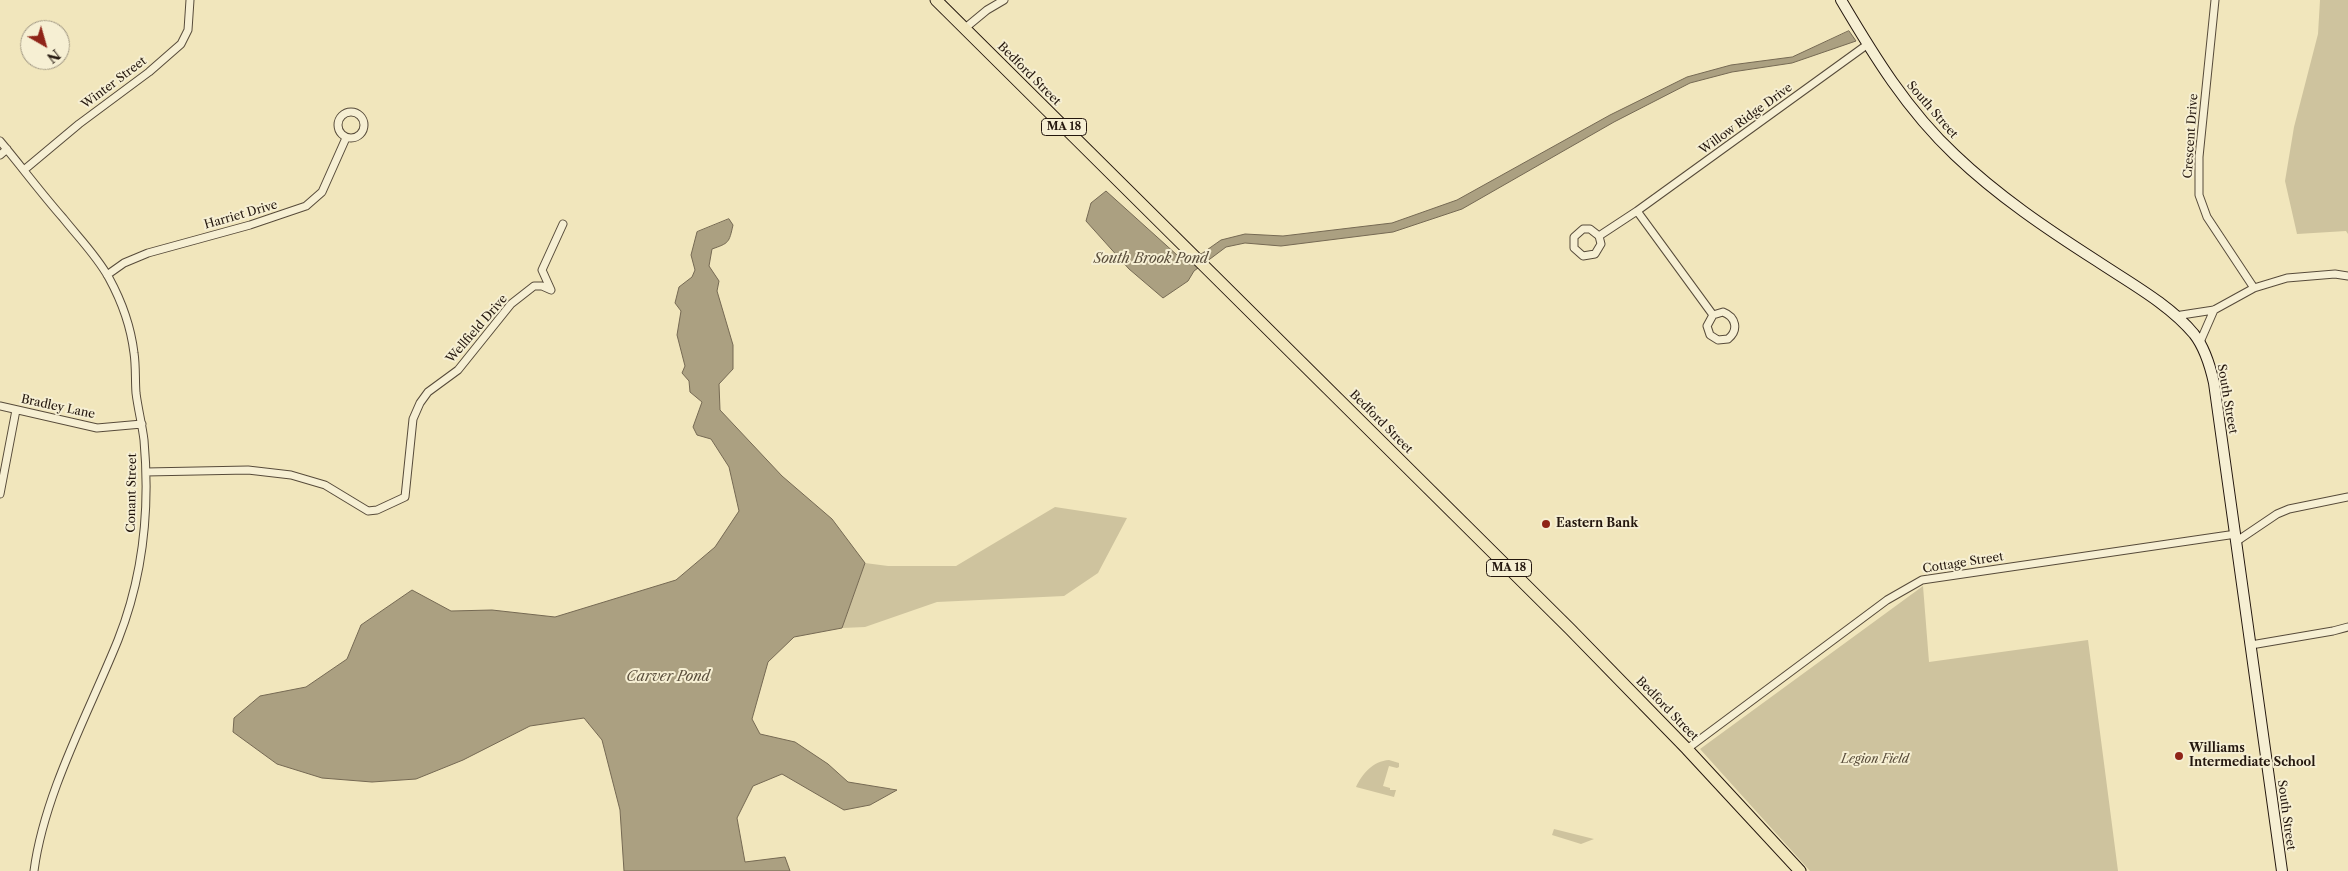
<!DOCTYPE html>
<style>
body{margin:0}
#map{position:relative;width:2348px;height:871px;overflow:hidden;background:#f1e6bc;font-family:"Libre Caslon Text",serif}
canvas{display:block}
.north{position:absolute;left:20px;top:20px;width:50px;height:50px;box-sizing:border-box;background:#f6efd3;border:1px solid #a29984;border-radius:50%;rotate:142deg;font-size:14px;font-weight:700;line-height:20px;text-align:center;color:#24170e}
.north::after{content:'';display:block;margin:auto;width:18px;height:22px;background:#8f2418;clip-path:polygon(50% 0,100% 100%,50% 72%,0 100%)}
</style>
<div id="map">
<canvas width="2348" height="871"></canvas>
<div class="north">N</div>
</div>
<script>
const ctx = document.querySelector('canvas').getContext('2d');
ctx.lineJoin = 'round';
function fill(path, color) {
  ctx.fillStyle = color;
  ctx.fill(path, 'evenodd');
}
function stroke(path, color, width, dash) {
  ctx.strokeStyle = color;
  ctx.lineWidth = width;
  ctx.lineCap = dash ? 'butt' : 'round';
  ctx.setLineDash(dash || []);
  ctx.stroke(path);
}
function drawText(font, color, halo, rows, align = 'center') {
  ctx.font = font + ' "Libre Caslon Text",serif';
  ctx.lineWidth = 4;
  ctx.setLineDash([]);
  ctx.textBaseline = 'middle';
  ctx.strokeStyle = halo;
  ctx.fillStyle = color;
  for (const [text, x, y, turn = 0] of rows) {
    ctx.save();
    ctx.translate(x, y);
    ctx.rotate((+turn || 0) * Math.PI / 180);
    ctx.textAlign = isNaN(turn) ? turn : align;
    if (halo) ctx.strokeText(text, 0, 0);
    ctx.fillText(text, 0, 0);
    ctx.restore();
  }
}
const green = new Path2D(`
 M 2320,0 L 2348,0 L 2348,234 L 2346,231 L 2297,234 L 2285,181 L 2294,127 L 2318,34 Z
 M 1055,507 L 1127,518 L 1098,573 L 1064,596 L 937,602 L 865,627 L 842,628 L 865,563 L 888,566 L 956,566 Z
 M 1923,586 L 1929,662 L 2088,640 L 2118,871 L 1810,871 L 1700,749 Z
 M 1389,760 L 1399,763 L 1399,767 L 1397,768 L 1389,766 L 1383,786 L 1390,788 L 1390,790 L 1396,790 L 1394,797 L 1356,787 C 1362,774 1373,761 1389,760 Z
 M 1554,829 L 1594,839 L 1581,844 L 1552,835 Z`);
const water = new Path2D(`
 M 1849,31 L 1856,41 L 1792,63 L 1732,72 L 1690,83 L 1614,122 L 1462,209 L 1393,232 L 1281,246 L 1245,243 L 1226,247 L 1194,271 L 1188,281 L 1163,298 L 1129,269 L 1086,221 L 1091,203 L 1106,191 L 1187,264 L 1221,240 L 1245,234 L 1283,236 L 1392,223 L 1457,200 L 1610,115 L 1687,77 L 1731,65 L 1792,57 Z
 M 729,219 L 733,225 C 729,243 729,243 712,249 L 709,266 L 719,281 L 717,291 L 733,345 L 733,369 L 719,384 L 720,410 L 782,476 L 832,519 L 865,563 L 842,628 L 794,637 L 768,662 L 752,719 L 760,734 L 795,742 L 828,764 L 848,782 L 897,790 L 870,805 L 844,810 L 782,774 L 753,786 L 737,818 L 745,862 L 785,857 L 790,871 L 624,871 L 620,810 L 602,740 L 584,718 L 530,726 L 463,760 L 416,779 L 372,782 L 322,778 L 277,764 L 233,732 L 234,718 L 260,696 L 306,687 L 347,659 L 361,625 L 412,590 L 451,611 L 492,610 L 555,617 L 676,580 L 715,547 L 739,511 L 729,467 L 711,439 L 697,435 L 693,427 L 702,402 L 690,392 L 689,381 L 682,373 L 685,366 L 677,335 L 681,311 L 675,303 L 679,287 L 692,277 L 695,270 L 691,255 L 697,232 Z`);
const street = new Path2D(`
 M 2215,0 L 2199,157 L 2199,195 L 2207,217 L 2254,288
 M 964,29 L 987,10 L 1004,0
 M338 125a13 13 0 1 1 26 0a13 13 0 1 1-26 0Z
 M 0,141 C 21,166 41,193 63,218 C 78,237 97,256 109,278 C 121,300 131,328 134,353 C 136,366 135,380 136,393 C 138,409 142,424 144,440 C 150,507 143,577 118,640 C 89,712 44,794 34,871
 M 0,155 L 7,149
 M 24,170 L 79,124 L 149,72 L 181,44 L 188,30 L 190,0
 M 1599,236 L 1590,229 L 1583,229 L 1574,237 L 1574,248 L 1583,256 L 1595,254 L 1601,244 L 1599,236 L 1637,211
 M 107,275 L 124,263 L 148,253 L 250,225 L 306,206 L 322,192 L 346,138
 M 1713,315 L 1723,312 C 1736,317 1739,330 1728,339 L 1718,340 L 1710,335 L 1707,326 L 1713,315 L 1637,211 L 1868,44
 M 2175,316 L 2214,310 L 2254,288 L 2287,278 L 2335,274 L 2348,276
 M 2200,342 L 2214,310
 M 0,406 L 97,428 L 142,424
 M 146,472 L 248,470 L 291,475 L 325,485 L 368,511 L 377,510 L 405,497 L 413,419 L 420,403 L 428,392 L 458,370 L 511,304 L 534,286 L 542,286 L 551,290 L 542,270 L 563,224
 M 0,494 L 16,410
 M 2237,541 L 2277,514 L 2289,509 L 2348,497
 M 2251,645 L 2333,631 L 2348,627
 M 1687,749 L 1887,600 L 1922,580 L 2236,534`);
const secondary = new Path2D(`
 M 1841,0 C 1874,56 1907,110 1955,155 C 1998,196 2047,229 2097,261 C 2130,283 2169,304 2194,334 C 2205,348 2210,365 2214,383 L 2282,871`);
const primary = new Path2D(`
 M 936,0 L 1570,629 L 1687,749 L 1800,871`);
const markers = [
 [1546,524,5,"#8f2418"],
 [2179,756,5,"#8f2418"]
];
const shields = [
 [1064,127,45],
 [1509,568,45]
];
const shieldNames = [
 ["MA 18",1064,127],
 ["MA 18",1509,568]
];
const streetNames = [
 ["Bedford Street",1029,74,45],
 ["Winter Street",114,83,-37],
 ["South Street",1932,110,49],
 ["Willow Ridge Drive",1746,119,-36],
 ["Crescent Drive",2191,136,-86],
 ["Harriet Drive",241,215,-16],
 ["Wellfield Drive",477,329,-49],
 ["South Street",2227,399,80],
 ["Bradley Lane",58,407,12],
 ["Bedford Street",1381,422,45],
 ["Conant Street",132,493,-89],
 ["Cottage Street",1963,563,-9],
 ["Bedford Street",1667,709,46],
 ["South Street",2286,815,82]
];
const poiNames = [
 ["Eastern Bank",1556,524],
 ["Williams",2189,749],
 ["Intermediate School",2189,763]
];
const parkNames = [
 ["Legion Field",1875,760]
];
const waterNames = [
 ["South Brook Pond",1151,259],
 ["Carver Pond",668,677]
];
fill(green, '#cec39e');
fill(water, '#aba081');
stroke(water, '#756953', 1);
stroke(street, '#574b3a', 9);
stroke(secondary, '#24170e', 12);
stroke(primary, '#24170e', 13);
stroke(street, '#f6efd3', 7);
stroke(secondary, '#f6efd3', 10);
stroke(primary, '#f1e6bc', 11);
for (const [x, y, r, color] of markers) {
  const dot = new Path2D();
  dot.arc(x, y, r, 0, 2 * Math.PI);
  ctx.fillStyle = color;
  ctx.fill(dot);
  stroke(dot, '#f6efd3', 2);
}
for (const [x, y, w] of shields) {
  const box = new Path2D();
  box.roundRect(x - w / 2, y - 8.5, w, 17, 4);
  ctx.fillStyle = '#f6efd3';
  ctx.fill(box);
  stroke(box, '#24170e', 1);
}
drawText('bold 11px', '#24170e', null, shieldNames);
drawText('12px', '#24170e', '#f6efd3', streetNames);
drawText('bold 12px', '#24170e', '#f6efd3', poiNames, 'left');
drawText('italic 12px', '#574b39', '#f6efd3', parkNames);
drawText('italic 14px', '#5a4e3c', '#f6efd3', waterNames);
</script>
